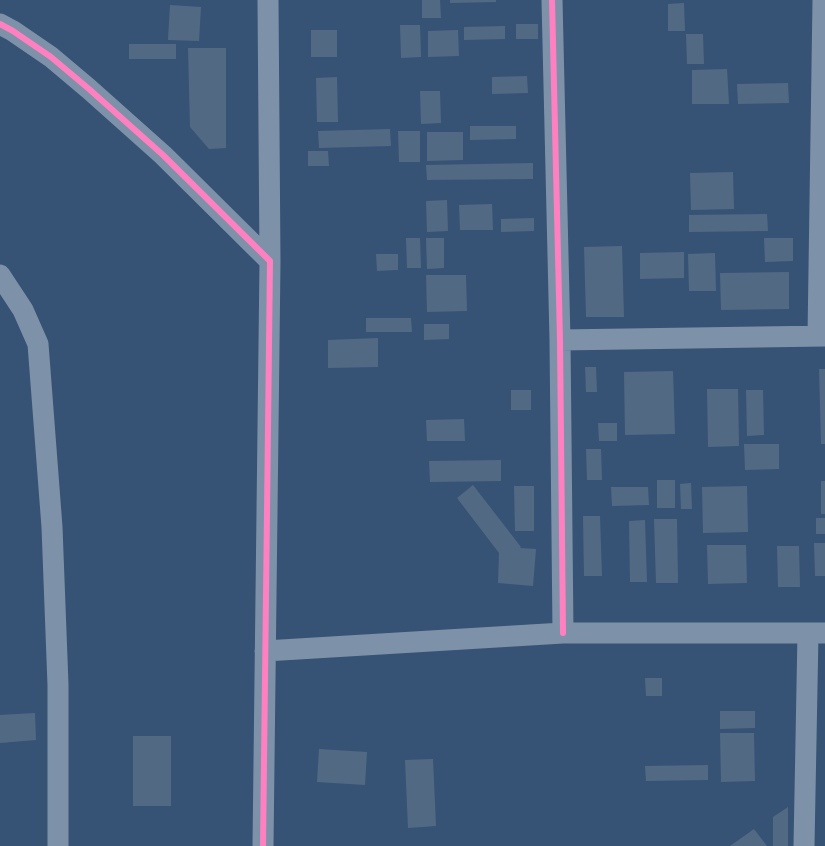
<!DOCTYPE html>
<style>
body{margin:0}
canvas{display:block;background:#365274}
</style>
<canvas width="825" height="846"></canvas>
<script>
const ctx = document.querySelector('canvas').getContext('2d');
ctx.lineJoin = 'round';
function fill(path, color) {
  ctx.fillStyle = color;
  ctx.fill(path, 'evenodd');
}
function stroke(path, color, width, dash) {
  ctx.strokeStyle = color;
  ctx.lineWidth = width;
  ctx.lineCap = dash ? 'butt' : 'round';
  ctx.setLineDash(dash || []);
  ctx.stroke(path);
}
const building = new Path2D(`
 M 422,0 L 440,0 L 441,18 L 422,18 Z
 M 450,0 L 496,0 L 496,2 L 450,3 Z
 M 684,3 L 685,31 L 668,31 L 668,4 Z
 M 170,5 L 201,7 L 199,41 L 168,40 Z
 M 516,24 L 538,24 L 538,39 L 516,39 Z
 M 400,25 L 420,25 L 421,57 L 401,58 Z
 M 505,26 L 505,39 L 464,40 L 464,27 Z
 M 311,30 L 337,30 L 337,57 L 311,57 Z
 M 458,30 L 459,56 L 428,57 L 428,31 Z
 M 686,34 L 703,34 L 704,64 L 687,64 Z
 M 129,44 L 176,44 L 176,59 L 129,59 Z
 M 188,48 L 226,48 L 226,148 L 209,149 L 190,127 Z
 M 727,69 L 729,104 L 692,104 L 692,70 Z
 M 527,76 L 528,93 L 492,94 L 492,77 Z
 M 337,77 L 338,122 L 317,122 L 316,78 Z
 M 788,83 L 789,103 L 738,104 L 737,84 Z
 M 420,91 L 440,91 L 441,123 L 421,124 Z
 M 470,126 L 516,126 L 516,139 L 470,140 Z
 M 390,129 L 391,146 L 319,148 L 318,131 Z
 M 398,131 L 420,131 L 420,162 L 399,162 Z
 M 427,132 L 463,132 L 463,160 L 427,161 Z
 M 308,151 L 328,151 L 329,166 L 308,166 Z
 M 533,163 L 533,179 L 427,180 L 426,165 Z
 M 733,172 L 734,209 L 691,210 L 690,173 Z
 M 447,200 L 448,231 L 427,232 L 426,201 Z
 M 492,204 L 493,230 L 460,230 L 459,205 Z
 M 767,214 L 768,231 L 689,232 L 689,215 Z
 M 534,218 L 534,231 L 501,232 L 501,219 Z
 M 406,238 L 420,238 L 421,268 L 407,268 Z
 M 426,238 L 444,238 L 444,268 L 427,269 Z
 M 764,238 L 793,238 L 793,261 L 765,262 Z
 M 622,246 L 624,317 L 586,317 L 584,247 Z
 M 684,252 L 684,278 L 640,279 L 640,253 Z
 M 715,253 L 716,291 L 689,291 L 688,254 Z
 M 376,254 L 398,254 L 398,270 L 377,271 Z
 M 789,272 L 789,309 L 721,310 L 720,273 Z
 M 426,275 L 466,275 L 467,311 L 427,312 Z
 M 366,318 L 411,318 L 412,332 L 366,332 Z
 M 424,324 L 449,324 L 449,339 L 424,340 Z
 M 378,338 L 378,367 L 328,368 L 328,340 Z
 M 585,367 L 596,367 L 597,392 L 586,392 Z
 M 819,369 L 825,369 L 825,444 L 821,444 Z
 M 673,371 L 675,434 L 625,435 L 624,372 Z
 M 707,389 L 738,389 L 739,446 L 708,447 Z
 M 511,390 L 531,390 L 531,410 L 511,410 Z
 M 746,390 L 763,390 L 764,435 L 747,436 Z
 M 464,419 L 465,441 L 427,441 L 426,420 Z
 M 598,423 L 617,423 L 617,441 L 599,441 Z
 M 744,444 L 779,444 L 779,469 L 745,470 Z
 M 586,449 L 601,449 L 602,480 L 587,480 Z
 M 501,460 L 501,481 L 430,482 L 429,461 Z
 M 657,480 L 675,480 L 675,508 L 657,508 Z
 M 821,481 L 825,481 L 825,514 L 821,514 Z
 M 691,483 L 692,509 L 681,509 L 680,484 Z
 M 473,485 L 521,547 L 520,548 L 536,549 L 533,586 L 498,583 L 499,553 L 457,498 Z
 M 514,486 L 534,486 L 534,531 L 515,531 Z
 M 747,486 L 748,532 L 703,533 L 702,487 Z
 M 611,487 L 648,487 L 649,505 L 612,506 Z
 M 583,516 L 600,516 L 602,576 L 584,576 Z
 M 816,518 L 825,518 L 825,534 L 816,534 Z
 M 654,519 L 677,519 L 678,583 L 656,583 Z
 M 645,520 L 647,582 L 630,582 L 629,521 Z
 M 814,543 L 825,543 L 825,576 L 815,576 Z
 M 707,545 L 746,545 L 747,583 L 708,584 Z
 M 777,546 L 799,546 L 800,587 L 778,587 Z
 M 645,678 L 662,678 L 662,696 L 646,696 Z
 M 720,711 L 755,711 L 755,728 L 720,729 Z
 M 35,713 L 36,740 L 0,743 L 0,715 Z
 M 720,733 L 754,733 L 755,781 L 721,782 Z
 M 133,736 L 171,736 L 171,806 L 133,806 Z
 M 319,749 L 367,752 L 365,785 L 317,782 Z
 M 433,759 L 436,826 L 408,828 L 405,760 Z
 M 708,765 L 708,780 L 646,781 L 645,766 Z
 M 788,807 L 788,846 L 773,846 L 773,817 Z
 M 754,829 L 767,846 L 730,846 Z`);
const street = new Path2D(`
 M 268,0 L 270,261
 M 552,0 L 560,340 L 563,633
 M 0,24 L 13,31 L 51,57 L 89,89 L 163,155 L 270,261 L 263,846
 M 0,275 L 23,310 L 38,344 L 52,527 L 58,685 L 58,846
 M 818,336 L 823,0
 M 560,340 L 825,336
 M 265,651 L 563,633 L 825,633
 M 804,846 L 808,633`);
const cycleway = new Path2D(`
 M 552,0 L 560,340 L 563,633
 M 0,24 L 13,31 L 51,57 L 89,89 L 163,155 L 270,261 L 263,846`);
fill(building, '#526984');
stroke(street, '#7d92a8', 21);
stroke(cycleway, '#ff80c0', 6);
</script>
